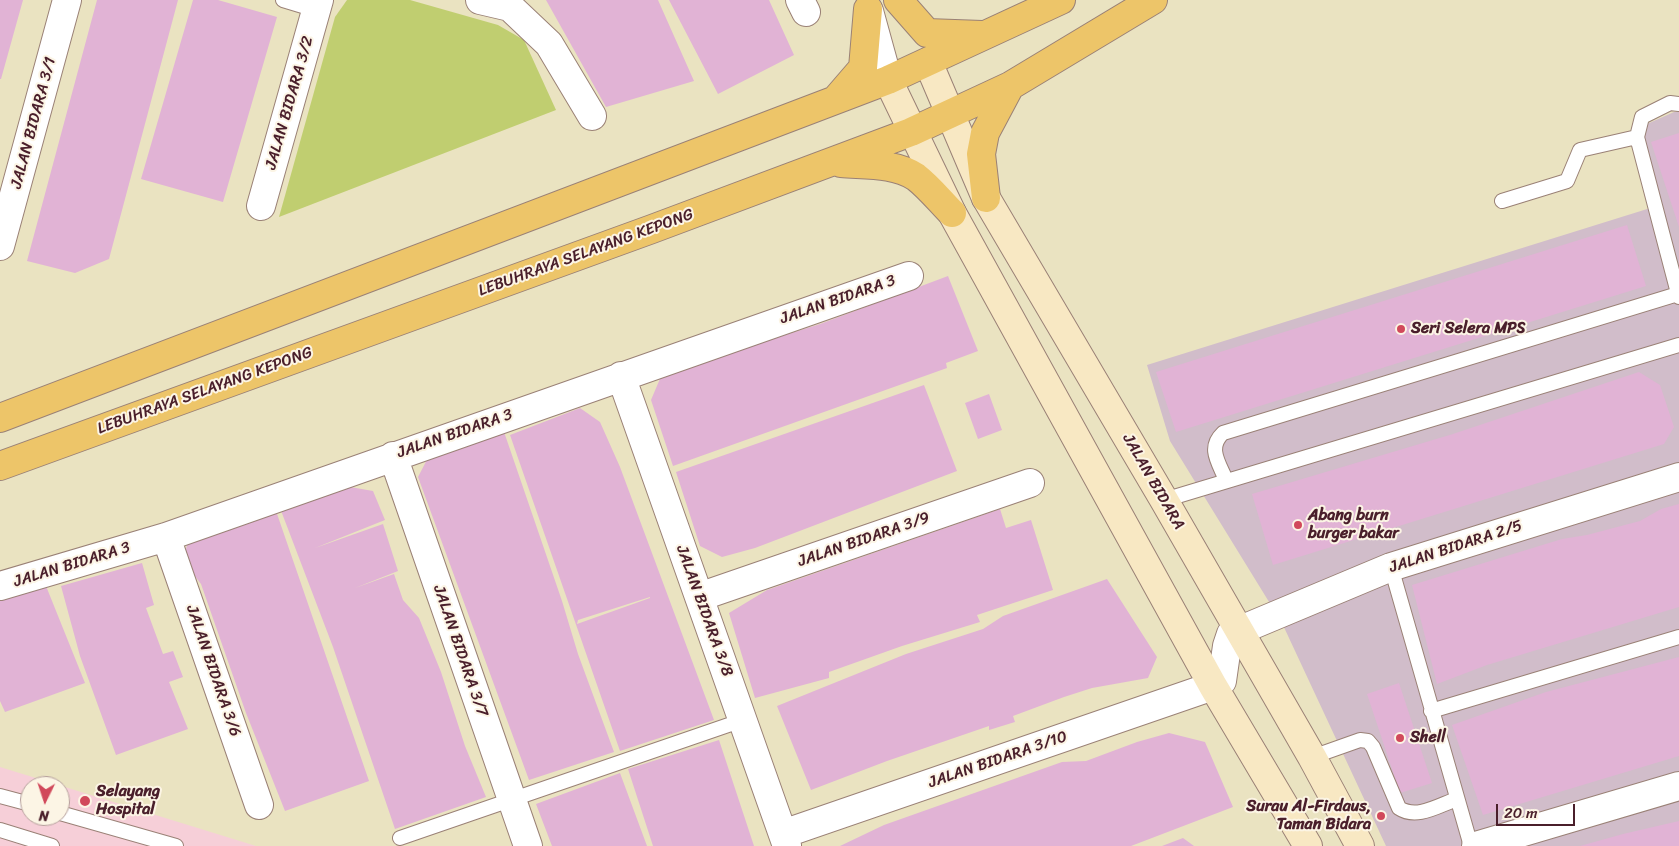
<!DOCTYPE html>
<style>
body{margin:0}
#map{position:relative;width:1679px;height:846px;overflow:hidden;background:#eae3c1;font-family:Sriracha,sans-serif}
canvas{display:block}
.north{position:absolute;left:20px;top:776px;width:50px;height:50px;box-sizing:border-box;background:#fcf5e5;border:1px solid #b59f9b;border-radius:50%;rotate:184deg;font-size:14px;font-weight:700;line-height:20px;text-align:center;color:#4a1f2b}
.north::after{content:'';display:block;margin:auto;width:18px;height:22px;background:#d1495b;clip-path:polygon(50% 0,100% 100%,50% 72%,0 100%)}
.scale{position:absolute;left:1496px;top:804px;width:79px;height:22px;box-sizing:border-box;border:2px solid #4a1f2b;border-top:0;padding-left:6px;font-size:15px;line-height:18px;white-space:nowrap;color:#4a1f2b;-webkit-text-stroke:4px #fcf5e5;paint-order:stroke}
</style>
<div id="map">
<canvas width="1679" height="846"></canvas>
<div class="north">N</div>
<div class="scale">20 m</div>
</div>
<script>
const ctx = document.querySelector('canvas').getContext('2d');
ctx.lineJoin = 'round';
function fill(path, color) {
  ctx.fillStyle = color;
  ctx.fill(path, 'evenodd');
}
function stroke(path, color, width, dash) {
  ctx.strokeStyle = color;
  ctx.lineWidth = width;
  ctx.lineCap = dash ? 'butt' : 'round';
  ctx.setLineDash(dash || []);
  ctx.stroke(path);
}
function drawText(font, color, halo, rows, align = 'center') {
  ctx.font = font + ' Sriracha,sans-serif';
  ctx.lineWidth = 4;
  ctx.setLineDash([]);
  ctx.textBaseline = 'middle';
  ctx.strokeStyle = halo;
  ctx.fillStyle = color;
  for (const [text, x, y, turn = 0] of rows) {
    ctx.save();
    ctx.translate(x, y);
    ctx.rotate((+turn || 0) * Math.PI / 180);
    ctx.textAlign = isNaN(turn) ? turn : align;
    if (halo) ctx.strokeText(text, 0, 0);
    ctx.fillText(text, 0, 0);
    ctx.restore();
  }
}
const built = new Path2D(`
 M 0,767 L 256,846 L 0,846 ZM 30,786 L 60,786 L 60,816 L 30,816 Z`);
const industrial = new Path2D(`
 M 1674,112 L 1679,112 L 1679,846 L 1386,846 L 1282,623 L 1170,441 L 1147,365 L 1660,205 L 1644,140 L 1647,124 Z`);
const green = new Path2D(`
 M 347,0 L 410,0 L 498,25 L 524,40 L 556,110 L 279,217 L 335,17 Z`);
const building = new Path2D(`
 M 0,0 L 23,0 L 1,79 L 0,79 Z
 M 97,0 L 178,0 L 109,259 L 75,273 L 27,261 Z
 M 193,0 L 218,0 L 277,17 L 223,202 L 141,179 Z
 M 546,0 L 658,0 L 694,81 L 606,107 Z
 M 669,0 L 769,0 L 794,55 L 718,94 Z
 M 1679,133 L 1679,227 L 1651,142 Z
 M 1627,225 L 1646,286 L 1176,432 L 1156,372 Z
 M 948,276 L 978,351 L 946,363 L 947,368 L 673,466 L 651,400 L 662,374 L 820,324 Z
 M 1639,372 L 1660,385 L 1674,427 L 1664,444 L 1273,565 L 1252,494 L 1453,434 Z
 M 924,385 L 957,471 L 755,548 L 722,557 L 700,546 L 676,472 Z
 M 989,394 L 1002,430 L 978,439 L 965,403 Z
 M 580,408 L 600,422 L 620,467 L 714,720 L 620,751 L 510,435 ZM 650,597 L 650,598 L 577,624 L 578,620 Z
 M 502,426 L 562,601 L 578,654 L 614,752 L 529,780 L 418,477 L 432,450 Z
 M 339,485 L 373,491 L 385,520 L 315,548 L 383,524 L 398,571 L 355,588 L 394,574 L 403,600 L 419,618 L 441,672 L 465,746 L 486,797 L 395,829 L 333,647 L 280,508 Z
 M 1679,504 L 1679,607 L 1487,665 L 1437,684 L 1412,585 L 1562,539 L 1587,535 L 1640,521 L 1661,509 Z
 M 275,508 L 369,781 L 285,811 L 246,713 L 201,584 L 183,561 L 189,537 Z
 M 1000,509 L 1006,528 L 1031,520 L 1053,590 L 977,615 L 980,622 L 902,646 L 829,672 L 829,678 L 755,698 L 729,613 L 767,590 Z
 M 142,563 L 154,605 L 146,608 L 163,654 L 173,651 L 183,677 L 169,682 L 188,729 L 116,755 L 80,656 L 61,586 Z
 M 1107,579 L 1157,657 L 1148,678 L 1092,688 L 1064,697 L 1013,716 L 1015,722 L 989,730 L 989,726 L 887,761 L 811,790 L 777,706 L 906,654 L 983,629 L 1003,616 Z
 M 46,586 L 85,683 L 5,712 L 0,701 L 0,599 Z
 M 1679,657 L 1679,756 L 1483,815 L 1452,725 L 1546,692 Z
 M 1399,683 L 1432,783 L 1400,793 L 1367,694 Z
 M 1169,733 L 1205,742 L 1233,807 L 1131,846 L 840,846 L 884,825 L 1062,762 L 1086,761 L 1137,742 Z
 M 719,740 L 754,846 L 653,846 L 628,769 Z
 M 620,773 L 647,846 L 552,846 L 536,804 Z
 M 1679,821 L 1679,846 L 1580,846 L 1623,834 Z
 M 1183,838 L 1194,846 L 1162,846 Z`);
const service = new Path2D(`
 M 283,0 L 316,10
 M 1679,104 L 1670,103 L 1642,117 L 1637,137 L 1679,297
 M 1502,201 L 1567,181 L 1580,150 L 1637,137
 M 1226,480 C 1219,463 1207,448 1223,433 L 1678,294
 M 1164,500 L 1679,345
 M 1391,567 L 1471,846
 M 1431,711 L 1679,637
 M 1312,757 L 1360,740 L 1368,741 L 1373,747 L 1399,808 C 1417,820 1439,805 1457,799
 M 0,796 L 30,804
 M 60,813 L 176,846
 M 0,830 L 52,846
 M 400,838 L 743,720`);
const minor = new Path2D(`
 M 480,0 L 510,7 L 549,44 L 592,116
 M 800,0 L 806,12
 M 261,206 L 319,0
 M 0,246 L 67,0
 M 621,376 L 787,846
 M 393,456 L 528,846
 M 166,537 L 259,805
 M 0,586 L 166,537 L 909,276
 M 699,597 L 1030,483
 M 783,834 L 1213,686 L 1222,681 L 1227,646 L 1231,634 L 1391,567 L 1679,477
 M 1476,846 L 1679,786`);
const tertiary = new Path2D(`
 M 869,11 L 888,80`);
const secondary = new Path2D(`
 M 928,62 L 986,198 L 1164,500 L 1312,757 L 1360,846
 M 888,80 L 952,213 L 1213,686 L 1308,846`);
const primary = new Path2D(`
 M 898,0 L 927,33 L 982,35
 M 838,97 L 863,68 L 868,9
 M 841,163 C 866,165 895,163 916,177 C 929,187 941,202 952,213
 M 986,198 L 981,154 L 985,133 L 1010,86
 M 0,418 L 888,80 L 1061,0
 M 0,466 L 652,229 L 911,132 L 1010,86 L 1153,0`);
const markers = [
 [1401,329,5,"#d1495b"],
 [1298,525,5,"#d1495b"],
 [1400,738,5,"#d1495b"],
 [85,801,6,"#d1495b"],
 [1381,816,5,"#d1495b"]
];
const streetNames = [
 ["JALAN BIDARA 3/2",290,103,-74],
 ["JALAN BIDARA 3/1",34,123,-75],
 ["LEBUHRAYA SELAYANG KEPONG",586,253,-20],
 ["JALAN BIDARA 3",838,300,-19],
 ["LEBUHRAYA SELAYANG KEPONG",205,391,-20],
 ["JALAN BIDARA 3",455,434,-19],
 ["JALAN BIDARA",1153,482,60],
 ["JALAN BIDARA 3/9",864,540,-19],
 ["JALAN BIDARA 2/5",1456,547,-18],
 ["JALAN BIDARA 3",72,565,-17],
 ["JALAN BIDARA 3/8",704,611,70],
 ["JALAN BIDARA 3/7",460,651,71],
 ["JALAN BIDARA 3/6",213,671,71],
 ["JALAN BIDARA 3/10",998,760,-19]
];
const poiNames = [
 ["Seri Selera MPS",1411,329],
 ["Abang burn",1308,516],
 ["burger bakar",1308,534],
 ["Shell",1410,738],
 ["Selayang",96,792],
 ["Hospital",96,810],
 ["Surau Al-Firdaus,",1371,807,"right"],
 ["Taman Bidara",1371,825,"right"]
];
fill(built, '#f6cfd8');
fill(industrial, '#d1bdca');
fill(green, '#c0ce70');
fill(building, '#e1b3d5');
stroke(service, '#9a8176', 16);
stroke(minor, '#9a8176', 30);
stroke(tertiary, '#9a8176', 30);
stroke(secondary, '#9a8176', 30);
stroke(primary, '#9a8176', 30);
stroke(service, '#fff', 14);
stroke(minor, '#fff', 28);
stroke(tertiary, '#fff', 28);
stroke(secondary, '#f8e8c3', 28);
stroke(primary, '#edc569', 28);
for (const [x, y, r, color] of markers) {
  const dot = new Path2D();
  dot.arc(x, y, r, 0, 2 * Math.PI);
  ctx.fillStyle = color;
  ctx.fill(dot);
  stroke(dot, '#fcf5e5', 2);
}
drawText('16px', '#4a1f2b', '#fcf5e5', streetNames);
drawText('bold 16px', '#4a1f2b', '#fcf5e5', poiNames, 'left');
</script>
